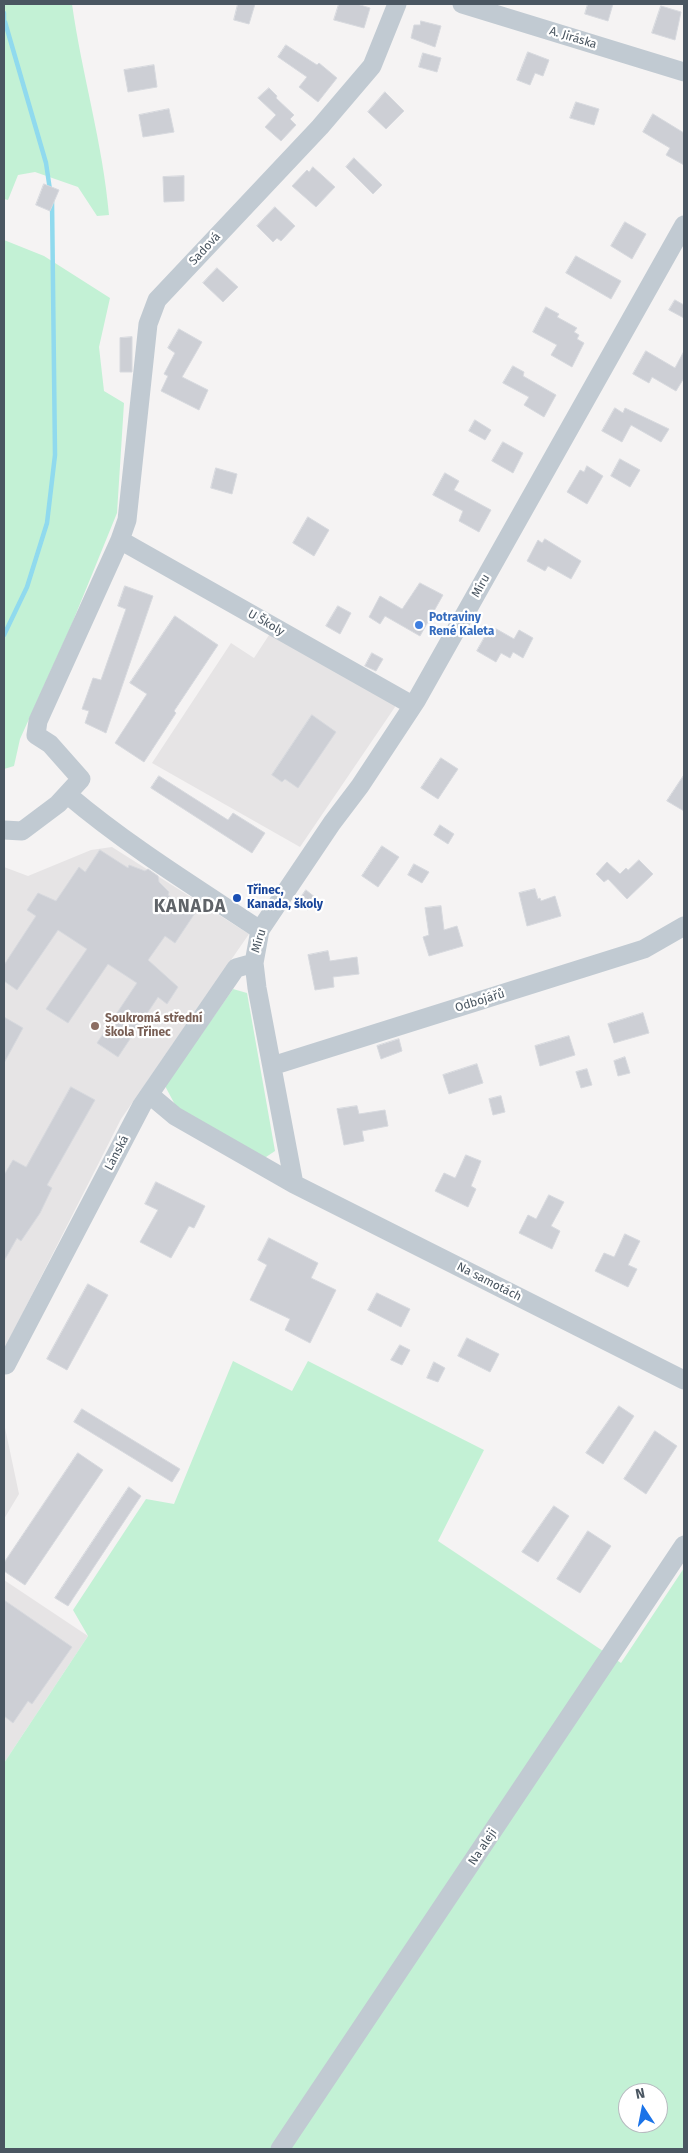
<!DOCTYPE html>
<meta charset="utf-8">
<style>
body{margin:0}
#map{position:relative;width:688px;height:2153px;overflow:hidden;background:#f5f3f3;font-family:"Fira Sans",sans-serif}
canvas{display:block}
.frame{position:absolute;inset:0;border:5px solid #4a5661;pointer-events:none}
.north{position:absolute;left:618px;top:2083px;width:50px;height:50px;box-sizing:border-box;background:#fff;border:1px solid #b7bbc0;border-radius:50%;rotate:349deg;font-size:14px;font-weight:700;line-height:20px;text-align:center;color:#4a5661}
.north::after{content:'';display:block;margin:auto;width:18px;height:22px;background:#1a73e8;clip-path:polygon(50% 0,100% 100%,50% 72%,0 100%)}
</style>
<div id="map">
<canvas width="688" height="2153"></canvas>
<div class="frame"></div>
<div class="north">N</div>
</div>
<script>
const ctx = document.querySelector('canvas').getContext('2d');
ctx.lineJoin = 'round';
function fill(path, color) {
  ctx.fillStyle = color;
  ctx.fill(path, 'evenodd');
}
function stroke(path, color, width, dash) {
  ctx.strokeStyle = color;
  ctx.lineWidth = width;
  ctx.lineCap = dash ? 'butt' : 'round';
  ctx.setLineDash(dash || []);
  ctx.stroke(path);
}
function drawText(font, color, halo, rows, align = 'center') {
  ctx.font = font + ' "Fira Sans",sans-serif';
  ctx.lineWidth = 4.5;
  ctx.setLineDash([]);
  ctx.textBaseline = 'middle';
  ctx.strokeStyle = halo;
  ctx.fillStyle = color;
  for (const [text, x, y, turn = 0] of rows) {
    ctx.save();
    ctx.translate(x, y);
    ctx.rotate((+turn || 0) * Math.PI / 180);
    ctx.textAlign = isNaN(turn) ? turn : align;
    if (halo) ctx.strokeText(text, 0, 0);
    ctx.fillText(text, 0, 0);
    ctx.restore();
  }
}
const education = new Path2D(`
 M 271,632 L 394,699 L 395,707 L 300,847 L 152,763 L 231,643 L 254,658 Z
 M 112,847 L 249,934 L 121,1119 L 4,1350 L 4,867 L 28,876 L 91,850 Z
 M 4,1423 L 19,1494 L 4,1519 Z
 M 4,1580 L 88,1636 L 4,1763 Z`);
const green = new Path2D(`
 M 4,4 L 72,4 C 82,75 103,144 109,215 L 97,216 L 78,187 L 35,172 L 18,175 L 8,200 L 4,199 Z
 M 4,240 L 44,256 L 110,298 L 99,347 L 104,391 L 124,403 L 117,513 L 71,626 L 20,739 L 14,766 L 4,769 Z
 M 233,989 L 247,993 L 275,1151 L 260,1161 L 179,1112 L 165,1086 Z
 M 233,1361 L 292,1391 L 308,1361 L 484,1450 L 438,1541 L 621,1663 L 684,1568 L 684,2149 L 4,2149 L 4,1763 L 88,1636 L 73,1610 L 146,1499 L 174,1504 ZM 628,2093 L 658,2093 L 658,2123 L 628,2123 Z`);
const stream = new Path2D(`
 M 4,13 L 4,24
 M 5,22 L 46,163 L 50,190
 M 4,635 L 27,587 L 47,523 L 55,455 L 52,200`);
const building = new Path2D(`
 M 238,4 L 255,4 L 249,24 L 234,20 Z
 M 339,4 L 357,4 L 370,8 L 364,28 L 334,20 Z
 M 588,4 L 613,4 L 608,21 L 585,14 Z
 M 661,6 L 681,12 L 675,40 L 652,33 Z
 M 421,21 L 441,26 L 435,47 L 411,38 L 414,25 L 420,25 Z
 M 286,45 L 317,65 L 319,63 L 337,78 L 318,102 L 299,87 L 307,77 L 278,57 Z
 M 528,52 L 549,60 L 543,76 L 535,73 L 530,85 L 517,80 Z
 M 423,53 L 441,58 L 437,72 L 419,67 Z
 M 154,65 L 157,87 L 128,92 L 124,70 Z
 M 269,88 L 277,96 L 276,98 L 294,115 L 290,119 L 296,125 L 281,141 L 265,127 L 276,115 L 258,98 Z
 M 385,92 L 404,111 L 386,129 L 368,112 Z
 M 576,102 L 599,109 L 594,125 L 570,118 Z
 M 169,109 L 174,132 L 143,137 L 139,115 Z
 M 653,114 L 684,133 L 684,165 L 666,155 L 670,148 L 643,132 Z
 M 354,158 L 382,185 L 373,194 L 346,167 Z
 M 313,167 L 335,187 L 316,207 L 292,186 L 307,170 L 309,172 Z
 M 184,176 L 184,201 L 164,202 L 163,177 Z
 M 44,184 L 59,190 L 50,211 L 36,205 Z
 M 275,207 L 295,226 L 281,241 L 277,238 L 273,242 L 257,226 Z
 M 625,222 L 646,234 L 632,259 L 611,246 Z
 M 576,256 L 621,281 L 611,299 L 566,273 Z
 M 217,268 L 238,287 L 223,302 L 203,283 Z
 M 675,300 L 684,305 L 684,318 L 669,310 Z
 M 546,307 L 559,314 L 557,317 L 577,328 L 574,332 L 579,335 L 577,339 L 584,343 L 572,367 L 551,355 L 557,345 L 533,332 Z
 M 179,329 L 202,342 L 182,377 L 208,390 L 199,410 L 161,391 L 168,376 L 164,374 L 175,353 L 168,348 Z
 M 132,337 L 132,372 L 120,372 L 120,338 Z
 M 646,351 L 675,368 L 684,351 L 684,378 L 676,391 L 652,377 L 649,383 L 633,374 Z
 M 513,366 L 524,372 L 523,376 L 556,395 L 544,417 L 524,405 L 529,397 L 503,383 Z
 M 615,408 L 623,413 L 625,408 L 669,429 L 661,442 L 631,425 L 622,442 L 602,431 Z
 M 475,420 L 491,430 L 485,440 L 469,431 Z
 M 503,442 L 523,453 L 513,473 L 492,461 Z
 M 620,459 L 640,470 L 630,487 L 611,476 Z
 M 587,466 L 603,476 L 587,504 L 567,492 L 580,470 L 584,472 Z
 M 216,468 L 237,474 L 232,494 L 211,488 Z
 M 445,473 L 459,481 L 454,490 L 491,510 L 479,532 L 459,521 L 463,511 L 433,495 Z
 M 308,517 L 329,530 L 314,556 L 293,543 Z
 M 545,539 L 581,561 L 571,579 L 548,566 L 545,571 L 527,561 L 538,540 L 542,543 Z
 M 420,583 L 443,595 L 420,636 L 385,616 L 380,624 L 369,617 L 380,596 L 402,609 Z
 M 125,586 L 153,596 L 106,733 L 85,723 L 89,711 L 82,709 L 93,678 L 101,680 L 126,609 L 118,606 Z
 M 338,606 L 351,613 L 340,634 L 326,626 Z
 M 175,616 L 218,645 L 174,711 L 176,713 L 144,762 L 115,743 L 147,694 L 130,683 Z
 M 491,626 L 514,639 L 519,630 L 533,638 L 523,658 L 513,652 L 510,658 L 501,653 L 496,662 L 477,651 Z
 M 372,653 L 383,659 L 376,671 L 365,666 Z
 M 312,715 L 336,732 L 298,788 L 285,779 L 282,782 L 272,775 Z
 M 441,758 L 458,769 L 438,799 L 421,788 Z
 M 684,775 L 684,811 L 667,801 Z
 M 159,776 L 228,820 L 233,813 L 265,833 L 252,853 L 151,788 Z
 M 440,825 L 454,834 L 448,844 L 434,835 Z
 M 382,846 L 399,857 L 378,887 L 362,876 Z
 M 100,850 L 128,868 L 129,865 L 145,871 L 148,869 L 158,876 L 159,882 L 169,892 L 168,895 L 195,913 L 175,943 L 165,936 L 148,960 L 178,987 L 167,1004 L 158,997 L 118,1057 L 97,1043 L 137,983 L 108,964 L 68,1023 L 46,1009 L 87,949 L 58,930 L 17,990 L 4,981 L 4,965 L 36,916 L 27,910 L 38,893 L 56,901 L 79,867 L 85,872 Z
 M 639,860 L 653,874 L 627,899 L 608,879 L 604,882 L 596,874 L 607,862 L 620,874 L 626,868 L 628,870 Z
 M 414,864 L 429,872 L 422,883 L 408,875 Z
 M 535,889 L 538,899 L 540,898 L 541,901 L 555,896 L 561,916 L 527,926 L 519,893 Z
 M 306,890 L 316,898 L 308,910 L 297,903 Z
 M 441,906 L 444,930 L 457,926 L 463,946 L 429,956 L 423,937 L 429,935 L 425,908 Z
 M 328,951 L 330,961 L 357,957 L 359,974 L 333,977 L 334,987 L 315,990 L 308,955 Z
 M 643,1013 L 649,1033 L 614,1043 L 608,1024 Z
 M 4,1017 L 23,1028 L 4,1063 Z
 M 569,1036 L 575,1055 L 540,1066 L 535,1046 Z
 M 399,1039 L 402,1051 L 381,1059 L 377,1046 Z
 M 625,1057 L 630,1073 L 618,1076 L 614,1061 Z
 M 477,1064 L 483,1083 L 449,1094 L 443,1075 Z
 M 587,1069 L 592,1085 L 581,1088 L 576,1072 Z
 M 71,1087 L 95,1100 L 47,1185 L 52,1188 L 40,1213 L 21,1241 L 17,1238 L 4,1261 L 4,1175 L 13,1160 L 26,1167 Z
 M 501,1096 L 505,1112 L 493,1115 L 489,1099 Z
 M 357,1106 L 359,1114 L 385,1110 L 388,1126 L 362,1131 L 364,1141 L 344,1145 L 337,1109 Z
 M 466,1155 L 481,1161 L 471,1186 L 476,1189 L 468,1207 L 435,1191 L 444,1173 L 455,1178 Z
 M 156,1182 L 205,1206 L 194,1228 L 189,1226 L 171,1258 L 140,1242 L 158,1210 L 145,1204 Z
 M 549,1195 L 564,1202 L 551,1226 L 560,1231 L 552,1249 L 519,1233 L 528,1215 L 536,1219 Z
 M 625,1234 L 640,1241 L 628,1265 L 637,1269 L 628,1287 L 595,1271 L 604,1253 L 614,1257 Z
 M 269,1238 L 318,1263 L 311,1278 L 336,1290 L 310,1343 L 285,1330 L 290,1319 L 250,1300 L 267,1265 L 258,1260 Z
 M 88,1284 L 108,1295 L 67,1370 L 47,1359 Z
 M 377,1293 L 410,1309 L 401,1327 L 368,1310 Z
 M 467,1338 L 499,1354 L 490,1372 L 458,1356 Z
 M 400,1345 L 410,1350 L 402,1365 L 391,1360 Z
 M 434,1362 L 445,1368 L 438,1382 L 427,1378 Z
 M 619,1406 L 634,1416 L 603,1464 L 586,1453 Z
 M 82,1409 L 180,1469 L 172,1482 L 74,1422 Z
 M 655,1431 L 677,1446 L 646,1494 L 624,1479 Z
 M 78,1453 L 103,1470 L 25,1585 L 4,1571 L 4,1563 Z
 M 129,1487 L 141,1496 L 68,1606 L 55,1598 Z
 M 554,1506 L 569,1516 L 538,1562 L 522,1552 Z
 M 588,1531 L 611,1546 L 580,1593 L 557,1579 Z
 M 4,1600 L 72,1647 L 32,1704 L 28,1701 L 13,1723 L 4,1716 Z`);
const minor = new Path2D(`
 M 462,4 L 684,72
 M 120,540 L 412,705
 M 68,795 C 127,845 195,887 260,930
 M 4,830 L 22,831 L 58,804 L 81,779 L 50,744 L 36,735 L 38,721 L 120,540 L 127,520 L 148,324 L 157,300 L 320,127 L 372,66 L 397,4
 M 272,1066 L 644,949 L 684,926
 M 150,1095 L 175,1116 L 294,1184 L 684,1380
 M 294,1184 L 257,988 L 254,963 L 260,930 L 332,823 L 360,786 L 416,701 L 684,225
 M 6,1365 L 142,1105 L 236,968 L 254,963
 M 280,2149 L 684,1545`);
const markers = [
 [419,625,5,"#3f7fe0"],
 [237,898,5,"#1a4fb4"],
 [95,1026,5,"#8d6e63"]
];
const streetNames = [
 ["A. Jiráska",573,38,17],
 ["Sadová",205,249,-47],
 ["Míru",481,586,-61],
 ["U Školy",266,623,30],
 ["Míru",259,941,-73],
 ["Odbojářů",480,1001,-17],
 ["Lánská",117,1153,-62],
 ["Na samotách",489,1282,27],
 ["Na aleji",483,1847,-56]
];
const shopNames = [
 ["Potraviny",429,618],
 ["René Kaleta",429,632]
];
const transitNames = [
 ["Třinec,",247,891],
 ["Kanada, školy",247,905]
];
const educationNames = [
 ["Soukromá střední",105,1019],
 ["škola Třinec",105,1033]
];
const districtNames = [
 ["KANADA",190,907]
];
fill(education, '#e6e4e5');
fill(green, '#c3f1d5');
stroke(stream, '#90daee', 4.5);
fill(building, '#cdcfd5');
stroke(building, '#d7d9de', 1);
stroke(minor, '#c1cad2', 19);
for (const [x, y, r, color] of markers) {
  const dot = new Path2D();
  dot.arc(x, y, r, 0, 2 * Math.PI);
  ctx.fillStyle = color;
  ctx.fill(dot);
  stroke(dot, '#fff', 2);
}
drawText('12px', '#4a5661', '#fff', streetNames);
drawText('bold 12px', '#366cbe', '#fff', shopNames, 'left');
drawText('bold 12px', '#164399', '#fff', transitNames, 'left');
drawText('bold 12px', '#785e54', '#fff', educationNames, 'left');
ctx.letterSpacing = '1px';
drawText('bold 18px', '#5f6368', '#fff', districtNames);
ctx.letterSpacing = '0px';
</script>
